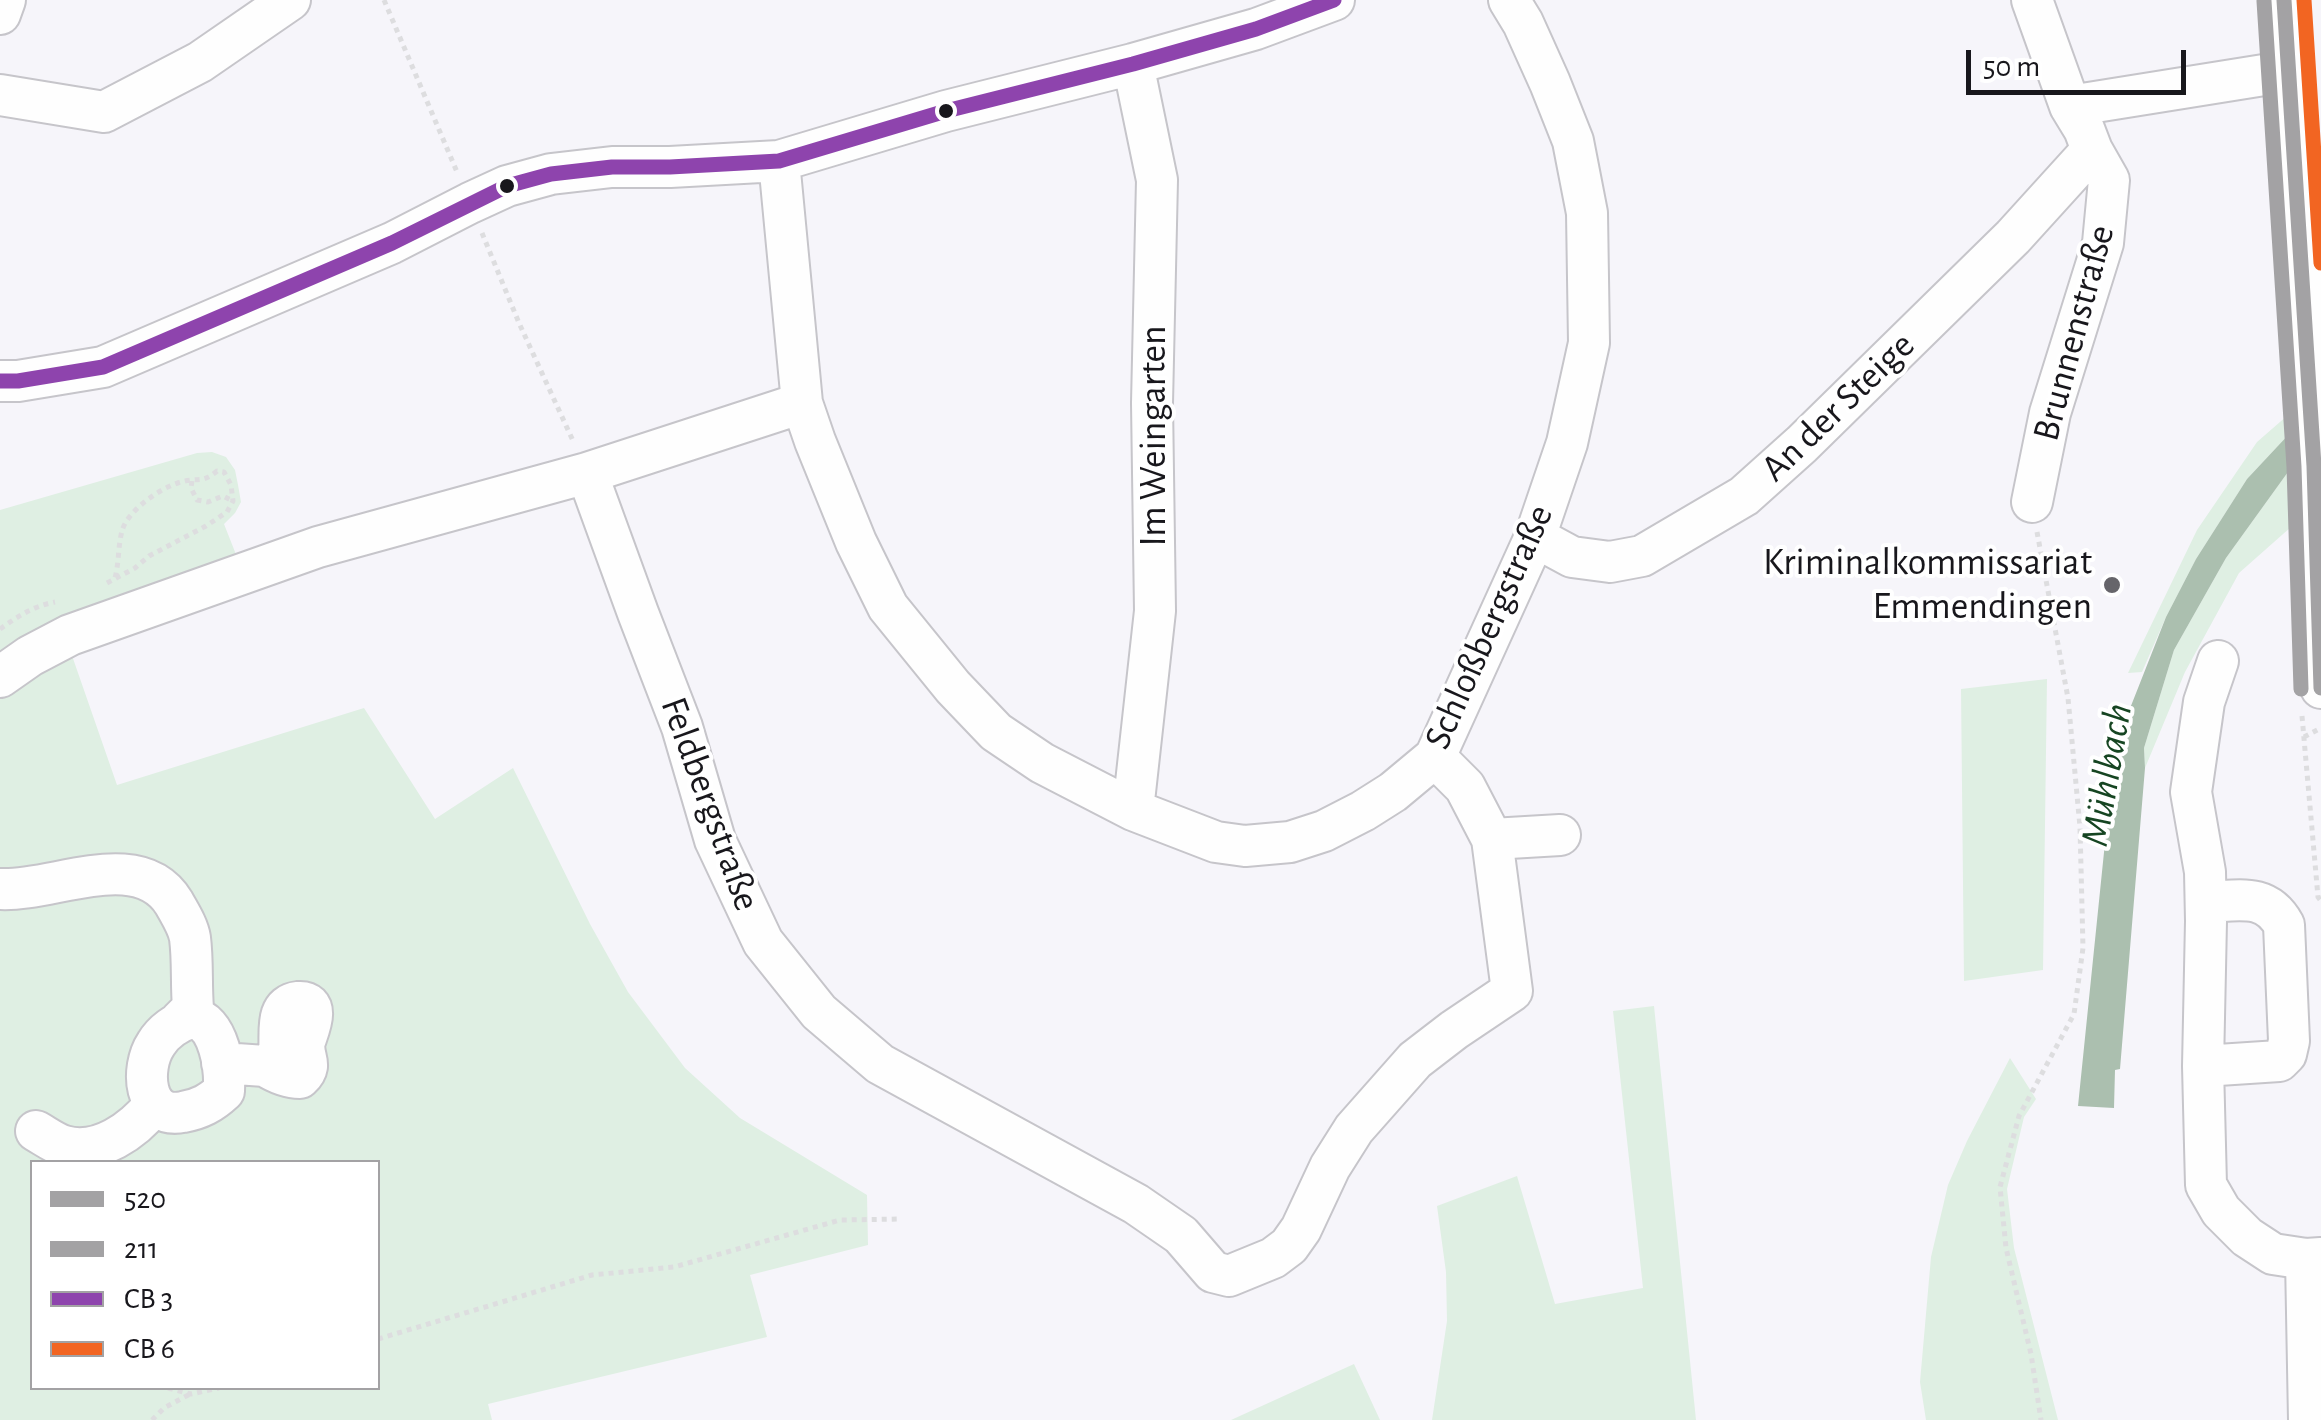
<!DOCTYPE html>
<meta charset="utf-8">
<style>
body{margin:0}
#map{position:relative;width:2321px;height:1420px;overflow:hidden;background:#f6f5fa;font-family:"Alegreya Sans",sans-serif}
canvas{display:block}
.legend{position:absolute;left:30px;top:1160px;width:350px;height:230px;box-sizing:border-box;background:#fff;border:2px solid #a3a2a4;margin:0;padding:12px 18px;list-style:none;font-size:30px;color:#18171c}
.legend li{display:flex;align-items:center;gap:20px;height:50px}
.legend b{width:50px;border:2px solid #a3a2a4}
.scale{position:absolute;left:1966px;top:50px;width:220px;height:45px;box-sizing:border-box;border:5px solid #18171c;border-top:0;padding-left:12px;font-size:30px;line-height:35px;white-space:nowrap;color:#18171c;-webkit-text-stroke:8px #fff;paint-order:stroke}
</style>
<div id="map">
<canvas width="2321" height="1420"></canvas>
<ul class="legend">
<li><b style="height:12px;background:#a3a2a4"></b>520</li>
<li><b style="height:12px;background:#a3a2a4"></b>211</li>
<li><b style="height:12px;background:#8e44ad"></b>CB 3</li>
<li><b style="height:12px;background:#f26522"></b>CB 6</li>
</ul>
<div class="scale">50 m</div>
</div>
<script>
const ctx = document.querySelector('canvas').getContext('2d');
ctx.lineJoin = 'round';
function fill(path, color) {
  ctx.fillStyle = color;
  ctx.fill(path, 'evenodd');
}
function stroke(path, color, width, dash) {
  ctx.strokeStyle = color;
  ctx.lineWidth = width;
  ctx.lineCap = dash ? 'butt' : 'round';
  ctx.setLineDash(dash || []);
  ctx.stroke(path);
}
function drawText(font, color, halo, rows, align = 'center') {
  ctx.font = font + ' "Alegreya Sans",sans-serif';
  ctx.lineWidth = 8;
  ctx.setLineDash([]);
  ctx.textBaseline = 'middle';
  ctx.strokeStyle = halo;
  ctx.fillStyle = color;
  for (const [text, x, y, turn = 0] of rows) {
    ctx.save();
    ctx.translate(x, y);
    ctx.rotate((+turn || 0) * Math.PI / 180);
    ctx.textAlign = isNaN(turn) ? turn : align;
    if (halo) ctx.strokeText(text, 0, 0);
    ctx.fillText(text, 0, 0);
    ctx.restore();
  }
}
const green = new Path2D(`
 M 2288,415 L 2290,433 L 2247,479 L 2196,559 L 2166,617 L 2142,672 L 2128,673 L 2197,530 L 2257,442 Z
 M 212,452 L 226,457 L 235,470 L 238,485 L 241,502 L 235,513 L 224,524 L 237,557 L 61,624 L 117,785 L 364,708 L 435,819 L 513,768 L 590,924 L 628,992 L 685,1068 L 740,1118 L 867,1195 L 868,1245 L 750,1275 L 767,1337 L 488,1404 L 492,1420 L 0,1420 L 0,510 L 197,453 ZM 32,1162 L 378,1162 L 378,1388 L 32,1388 Z
 M 2288,472 L 2291,527 L 2239,573 L 2185,672 L 2145,768 L 2144,748 L 2174,650 L 2226,558 Z
 M 2047,679 L 2043,970 L 1964,981 L 1961,689 Z
 M 1654,1006 L 1696,1420 L 1432,1420 L 1447,1321 L 1446,1272 L 1437,1206 L 1517,1176 L 1555,1304 L 1643,1288 L 1613,1011 Z
 M 2010,1058 L 2036,1099 L 2024,1117 L 2007,1189 L 2014,1248 L 2058,1420 L 1926,1420 L 1920,1382 L 1931,1257 L 1948,1185 L 1967,1141 Z
 M 1354,1364 L 1380,1420 L 1231,1420 Z`);
const water = new Path2D(`
 M 2290,433 L 2288,472 L 2226,558 L 2174,650 L 2144,748 L 2145,768 L 2120,1069 L 2115,1070 L 2114,1108 L 2078,1106 L 2111,784 L 2127,716 L 2166,617 L 2196,559 L 2247,479 Z`);
const path = new Path2D(`
 M 384,0 L 457,172
 M 482,233 L 519,323 L 574,443
 M 192,481 L 191,488 L 197,500 L 208,502 L 223,496 L 233,501
 M 2037,532 L 2068,698 L 2080,827 L 2083,948 L 2074,1014 L 2019,1116 L 2000,1187 L 2006,1248 L 2031,1354 L 2041,1420
 M 107,583 L 135,568 L 149,556 L 206,526 L 227,512 L 233,501 L 231,485 L 224,472 L 217,471 C 202,484 197,477 181,482 C 161,487 127,511 122,531 C 118,546 119,563 115,578
 M 0,629 C 17,617 33,606 55,602
 M 2302,716 L 2318,897 L 2321,901
 M 2304,737 L 2321,728
 M 378,1339 L 592,1275 L 674,1267 L 840,1220 L 900,1219
 M 168,1388 L 191,1394 L 219,1388
 M 152,1420 L 164,1408 L 190,1394`);
const minor = new Path2D(`
 M 2284,0 L 2314,466 L 2321,688
 M 0,14 L 5,0
 M 0,95 L 104,112 L 200,62 L 290,0
 M 2070,106 L 2289,71
 M 779,161 L 802,403 L 815,441 L 856,542 L 888,607 L 953,687 L 996,732 L 1042,763 L 1133,810 L 1216,842 L 1245,846 L 1290,842 L 1324,831 L 1363,811 L 1393,792 L 1435,757 L 1535,537 L 1567,443 L 1589,343 L 1587,213 L 1573,141 L 1550,83 L 1523,23 L 1509,0
 M 0,381 L 18,381 L 103,367 L 392,243 L 470,203 L 507,186 L 551,174 L 612,167 L 670,167 L 779,161 L 946,111 L 1133,64 L 1256,29 L 1334,0
 M 587,473 L 638,613 L 682,727 L 715,840 L 763,942 L 819,1012 L 880,1064 L 1136,1204 L 1181,1235 L 1213,1272 L 1229,1276 L 1273,1258 L 1289,1246 L 1301,1229 L 1330,1167 L 1354,1129 L 1415,1060 L 1454,1030 L 1512,991 L 1492,839 L 1465,787 L 1435,757
 M 2032,502 L 2050,413 L 2103,243 L 2109,180 L 2092,150 L 2084,129 L 2070,106 L 2032,0
 M 1535,537 L 1572,557 L 1610,562 L 1642,556 L 1744,496 L 1802,444 L 2013,237 L 2092,150
 M 2218,661 L 2204,702 L 2191,792 L 2205,872 L 2206,921 L 2203,1066 L 2206,1185 L 2221,1211 L 2247,1237 L 2273,1254 L 2306,1259 L 2321,1258
 M 0,677 L 30,656 L 70,635 L 318,547 L 587,473 L 802,403
 M 1133,810 L 1155,611 L 1152,403 L 1157,180 L 1133,64
 M 1492,839 L 1560,835
 M 0,889 C 53,892 139,846 174,903 C 180,914 188,926 190,938 C 193,961 191,985 193,1008 L 180,1021
 M 193,1017 C 220,1024 225,1068 224,1091 C 211,1103 200,1109 183,1112 C 143,1120 140,1068 156,1044 C 165,1029 178,1022 193,1017 Z
 M 222,1063 L 265,1066 L 278,1058 C 283,1040 271,1005 298,1002 C 322,1000 309,1029 305,1041 C 301,1057 315,1064 300,1078 C 287,1078 276,1073 265,1066
 M 2203,1066 L 2279,1061 L 2286,1054 L 2289,1041 L 2284,925 C 2266,892 2238,901 2206,902
 M 36,1131 C 45,1136 54,1143 64,1146 C 99,1156 134,1130 154,1105
 M 2306,1259 L 2309,1420`);
const bus1 = new Path2D(`
 M 2284,0 L 2314,466 L 2321,688`);
const bus2 = new Path2D(`
 M 2264,1 L 2294,467 L 2301,689`);
const bus3 = new Path2D(`
 M 0,381 L 18,381 L 103,367 L 392,243 L 507,186 L 551,174 L 612,167 L 670,167 L 779,161 L 946,111 L 1133,64 L 1256,29 L 1334,0`);
const bus4 = new Path2D(`
 M 2304,0 L 2321,263`);
const markers = [
 [946,111,9,"#18171c"],
 [507,186,9,"#18171c"],
 [2112,585,10,"#66656a"]
];
const streetNames = [
 ["Brunnenstraße",2074,333,-75],
 ["An der Steige",1838,407,-44],
 ["Im Weingarten",1154,436,-90],
 ["Schloßbergstraße",1489,627,-66],
 ["Feldbergstraße",710,804,70]
];
const poiNames = [
 ["Kriminalkommissariat",2092,563],
 ["Emmendingen",2092,607]
];
const waterNames = [
 ["Mühlbach",2107,775,-80]
];
fill(green, '#dfefe3');
fill(water, '#abbfaf');
stroke(minor, '#c6c5ca', 44);
stroke(path, '#dddddf', 5, [5, 5]);
stroke(minor, '#fefefe', 40);
stroke(bus1, '#a3a2a4', 15);
stroke(bus2, '#a3a2a4', 15);
stroke(bus3, '#8e44ad', 15);
stroke(bus4, '#f26522', 15);
for (const [x, y, r, color] of markers) {
  const dot = new Path2D();
  dot.arc(x, y, r, 0, 2 * Math.PI);
  ctx.fillStyle = color;
  ctx.fill(dot);
  stroke(dot, '#fff', 4);
}
drawText('38px', '#18171c', '#fff', streetNames);
drawText('38px', '#18171c', '#fff', poiNames, 'right');
drawText('italic 40px', '#164522', '#fff', waterNames);
</script>
